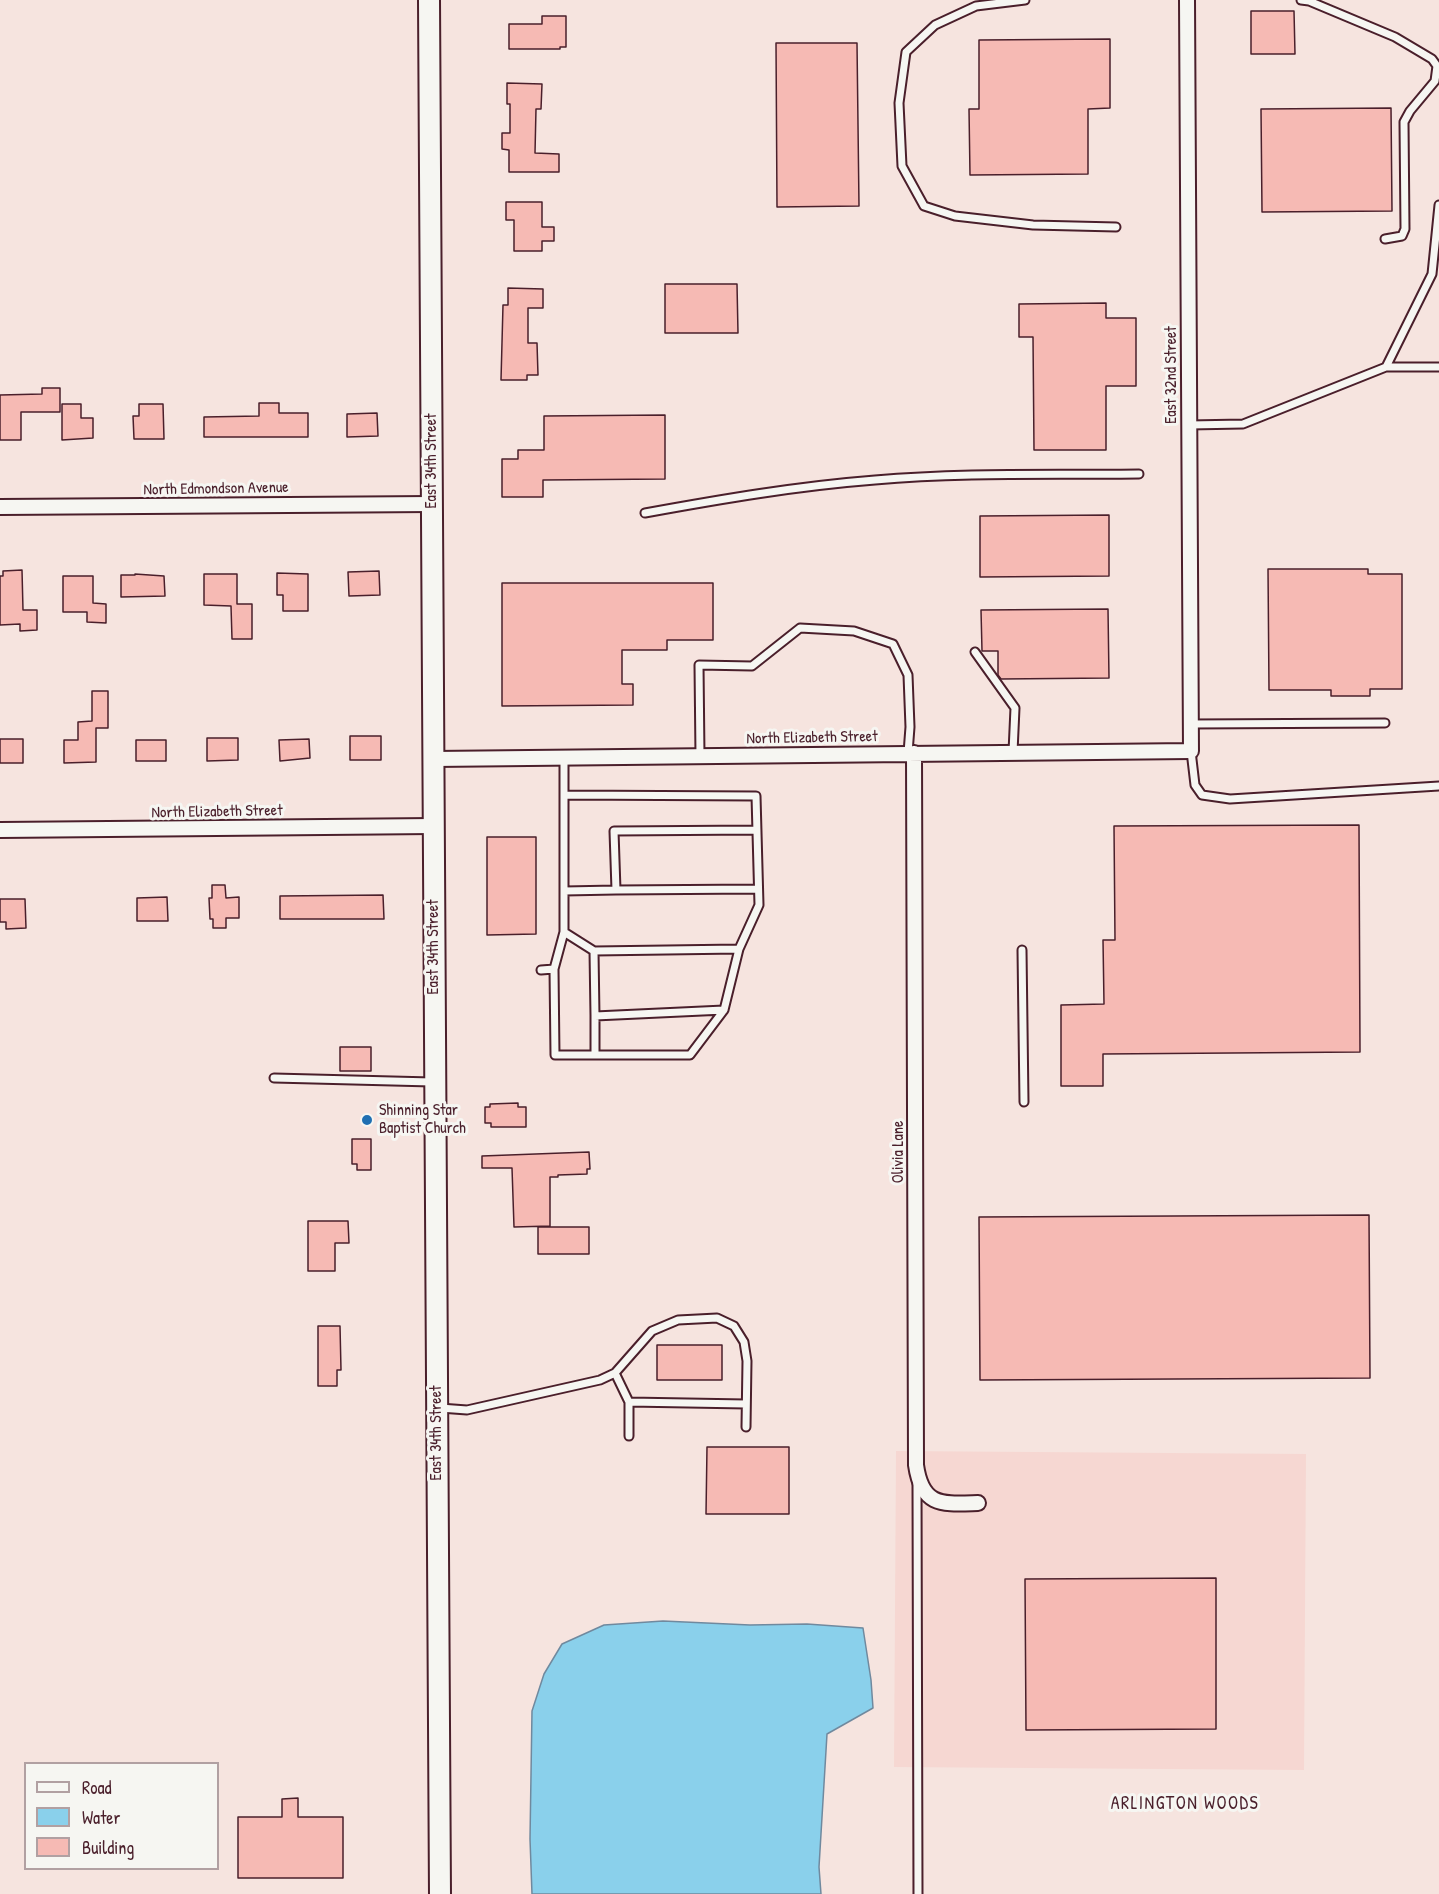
<!DOCTYPE html>
<style>
body{margin:0}
#map{position:relative;width:1439px;height:1894px;overflow:hidden;background:#f6e4df;font-family:"Patrick Hand",sans-serif}
canvas{display:block}
.legend{position:absolute;left:24px;top:1762px;width:195px;height:108px;box-sizing:border-box;background:#f6f6f2;border:2px solid #b1a0a2;margin:0;padding:8px 10px;list-style:none;font-size:18px;color:#4a1f2b}
.legend li{display:flex;align-items:center;gap:12px;height:30px}
.legend b{width:30px;border:2px solid #b1a0a2}
</style>
<div id="map">
<canvas width="1439" height="1894"></canvas>
<ul class="legend">
<li><b style="height:8px;background:#f6f6f2"></b>Road</li>
<li><b style="height:16px;background:#8ad0eb"></b>Water</li>
<li><b style="height:16px;background:#f6bab4"></b>Building</li>
</ul>
</div>
<script>
const ctx = document.querySelector('canvas').getContext('2d');
ctx.lineJoin = 'round';
function fill(path, color) {
  ctx.fillStyle = color;
  ctx.fill(path, 'evenodd');
}
function stroke(path, color, width, dash) {
  ctx.strokeStyle = color;
  ctx.lineWidth = width;
  ctx.lineCap = dash ? 'butt' : 'round';
  ctx.setLineDash(dash || []);
  ctx.stroke(path);
}
function drawText(font, color, halo, rows, align = 'center') {
  ctx.font = font + ' "Patrick Hand",sans-serif';
  ctx.lineWidth = 6;
  ctx.setLineDash([]);
  ctx.textBaseline = 'middle';
  ctx.strokeStyle = halo;
  ctx.fillStyle = color;
  for (const [text, x, y, turn = 0] of rows) {
    ctx.save();
    ctx.translate(x, y);
    ctx.rotate((+turn || 0) * Math.PI / 180);
    ctx.textAlign = isNaN(turn) ? turn : align;
    if (halo) ctx.strokeText(text, 0, 0);
    ctx.fillText(text, 0, 0);
    ctx.restore();
  }
}
const built = new Path2D(`
 M 896,1451 L 1306,1454 L 1304,1770 L 894,1767 Z`);
const water = new Path2D(`
 M 663,1621 L 750,1625 L 807,1624 L 863,1628 L 871,1680 L 873,1708 L 827,1734 L 819,1867 L 821,1894 L 532,1894 L 530,1839 L 532,1711 L 544,1674 L 562,1644 L 604,1625 Z`);
const building = new Path2D(`
 M 1251,11 L 1294,11 L 1295,54 L 1251,54 Z
 M 542,16 L 566,16 L 566,47 L 560,47 L 560,49 L 509,49 L 509,24 L 542,24 Z
 M 1110,39 L 1110,108 L 1088,109 L 1088,174 L 970,175 L 969,109 L 979,109 L 979,40 Z
 M 776,43 L 857,43 L 859,206 L 777,207 Z
 M 507,83 L 542,84 L 541,109 L 536,109 L 535,153 L 559,154 L 559,172 L 509,172 L 509,150 L 502,149 L 502,133 L 510,133 L 510,104 L 507,104 Z
 M 1391,108 L 1392,211 L 1262,212 L 1261,109 Z
 M 506,202 L 542,202 L 542,227 L 554,227 L 554,241 L 542,241 L 542,251 L 514,251 L 514,220 L 506,220 Z
 M 665,284 L 737,284 L 738,333 L 665,333 Z
 M 508,288 L 543,289 L 543,308 L 528,308 L 528,343 L 537,343 L 538,375 L 527,375 L 527,380 L 501,380 L 503,305 L 508,305 Z
 M 1106,303 L 1106,318 L 1136,318 L 1136,386 L 1106,386 L 1106,450 L 1034,450 L 1033,337 L 1019,337 L 1019,304 Z
 M 42,388 L 60,388 L 60,412 L 21,412 L 21,440 L 0,440 L 0,395 L 42,394 Z
 M 259,403 L 279,403 L 279,413 L 308,413 L 308,437 L 204,437 L 204,417 L 259,416 Z
 M 62,404 L 81,404 L 81,418 L 93,418 L 93,438 L 62,440 Z
 M 139,404 L 163,404 L 164,439 L 134,439 L 133,416 L 139,416 Z
 M 377,413 L 378,436 L 347,437 L 347,414 Z
 M 665,415 L 665,479 L 543,480 L 543,497 L 502,497 L 502,459 L 518,459 L 518,450 L 544,450 L 544,416 Z
 M 1109,515 L 1109,576 L 980,577 L 980,516 Z
 M 1268,569 L 1368,569 L 1368,574 L 1402,574 L 1402,689 L 1370,689 L 1370,696 L 1331,696 L 1331,690 L 1269,690 Z
 M 22,570 L 23,610 L 37,610 L 37,630 L 20,631 L 20,624 L 0,625 L 0,576 L 3,576 L 3,571 Z
 M 379,571 L 380,595 L 349,596 L 348,572 Z
 M 277,573 L 308,574 L 308,611 L 283,611 L 283,595 L 277,595 Z
 M 135,574 L 164,576 L 165,596 L 121,597 L 121,575 L 135,575 Z
 M 204,574 L 237,574 L 237,604 L 252,604 L 252,639 L 232,639 L 231,606 L 204,605 Z
 M 63,576 L 93,576 L 93,603 L 106,604 L 106,623 L 87,622 L 87,612 L 63,612 Z
 M 502,583 L 713,583 L 713,640 L 667,640 L 667,650 L 622,650 L 622,684 L 633,684 L 633,705 L 502,706 Z
 M 1108,609 L 1109,678 L 1001,679 L 998,675 L 998,651 L 982,651 L 981,610 Z
 M 92,691 L 108,691 L 108,728 L 96,728 L 96,762 L 64,763 L 64,740 L 78,740 L 78,722 L 92,721 Z
 M 350,736 L 381,736 L 381,760 L 350,760 Z
 M 207,738 L 238,738 L 238,760 L 207,761 Z
 M 0,739 L 23,739 L 23,763 L 0,763 Z
 M 309,739 L 310,758 L 280,761 L 279,740 Z
 M 136,740 L 166,740 L 166,761 L 136,761 Z
 M 1359,825 L 1360,1052 L 1103,1054 L 1103,1086 L 1061,1086 L 1061,1005 L 1104,1004 L 1103,940 L 1115,940 L 1114,826 Z
 M 487,837 L 536,837 L 536,934 L 487,935 Z
 M 212,885 L 225,885 L 226,898 L 239,897 L 239,918 L 226,918 L 226,928 L 213,928 L 213,919 L 210,919 L 209,898 L 212,898 Z
 M 383,895 L 384,919 L 280,919 L 280,896 Z
 M 167,897 L 168,921 L 137,921 L 137,898 Z
 M 0,899 L 25,899 L 26,928 L 6,929 L 6,922 L 0,922 Z
 M 340,1047 L 371,1047 L 371,1071 L 340,1071 Z
 M 518,1103 L 518,1107 L 526,1107 L 526,1127 L 491,1127 L 491,1123 L 485,1123 L 485,1107 L 490,1107 L 490,1104 Z
 M 352,1139 L 371,1139 L 371,1170 L 357,1170 L 357,1164 L 352,1164 Z
 M 589,1152 L 590,1169 L 587,1169 L 587,1174 L 558,1175 L 558,1177 L 550,1177 L 550,1226 L 514,1227 L 512,1168 L 482,1168 L 482,1156 Z
 M 1369,1215 L 1370,1378 L 980,1380 L 979,1217 Z
 M 308,1221 L 348,1221 L 349,1243 L 335,1243 L 335,1271 L 308,1271 Z
 M 538,1227 L 589,1227 L 589,1254 L 538,1254 Z
 M 318,1326 L 340,1326 L 341,1370 L 337,1370 L 337,1386 L 318,1386 Z
 M 657,1345 L 722,1345 L 722,1380 L 657,1380 Z
 M 707,1447 L 789,1447 L 789,1514 L 706,1514 Z
 M 1216,1578 L 1216,1729 L 1026,1730 L 1025,1579 Z
 M 298,1798 L 298,1817 L 343,1817 L 343,1878 L 238,1878 L 238,1817 L 282,1817 L 282,1799 Z`);
const lane = new Path2D(`
 M 1025,0 L 976,6 L 935,25 L 906,52 L 899,103 L 902,166 L 924,206 L 955,216 L 1033,225 L 1116,227
 M 1301,0 L 1309,1 L 1395,37 L 1432,59 L 1437,66 L 1435,81 L 1410,111 L 1404,122 L 1405,229 L 1402,236 L 1385,239
 M 1386,367 L 1439,367
 M 1189,425 L 1243,424 L 1386,367 L 1432,274 L 1439,205
 M 645,513 C 722,499 798,486 875,480 C 963,472 1051,475 1139,474
 M 975,652 L 1015,708 L 1013,752
 M 1191,724 L 1385,723
 M 1191,751 L 1195,785 L 1202,795 L 1230,799 L 1439,786
 M 700,756 L 699,665 L 752,666 L 800,628 L 854,631 L 893,644 L 908,675 L 910,727 L 908,753
 M 564,795 L 756,796 L 759,905 L 739,949
 M 757,830 L 614,831 L 616,890 L 758,889
 M 564,891 L 616,890
 M 564,932 L 594,951
 M 1022,950 L 1024,1102
 M 554,969 L 564,932 L 564,757
 M 541,970 L 554,969 L 555,1055 L 690,1055 L 724,1010 L 595,1016 L 595,1055
 M 595,1016 L 594,951 L 739,949 L 724,1010
 M 274,1078 L 432,1082
 M 615,1373 L 629,1402 L 746,1404
 M 629,1402 L 629,1436
 M 440,1408 L 467,1410 L 600,1380 L 615,1373 L 652,1331 L 678,1320 L 717,1318 L 734,1326 L 744,1342 L 747,1361 L 746,1427
 M 917,1483 L 918,1894`);
const street = new Path2D(`
 M 0,507 L 432,504
 M 914,753 L 916,1465 C 922,1507 942,1504 978,1503
 M 434,759 L 1191,751 L 1187,0
 M 0,830 L 433,826`);
const secondary = new Path2D(`
 M 429,0 L 440,1894`);
const markers = [
 [367,1120,6,"#1f6fb2"]
];
const streetNames = [
 ["East 32nd Street",1172,375,-90],
 ["East 34th Street",432,461,-90],
 ["North Edmondson Avenue",216,489,-1],
 ["North Elizabeth Street",812,738,-1],
 ["North Elizabeth Street",217,812,-1],
 ["East 34th Street",434,947,-90],
 ["Olivia Lane",899,1152,-90],
 ["East 34th Street",437,1433,-90]
];
const poiNames = [
 ["Shinning Star",379,1111],
 ["Baptist Church",379,1129]
];
const neighbourhoodNames = [
 ["ARLINGTON WOODS",1185,1804]
];
fill(built, '#f6d7d2');
fill(water, '#8ad0eb');
stroke(water, '#70899e', 1.5);
fill(building, '#f6bab4');
stroke(building, '#4a1f2b', 1.5);
stroke(lane, '#4a1f2b', 11);
stroke(street, '#4a1f2b', 18);
stroke(secondary, '#4a1f2b', 24);
stroke(lane, '#f6f6f2', 7);
stroke(street, '#f6f6f2', 14);
stroke(secondary, '#f6f6f2', 20);
for (const [x, y, r, color] of markers) {
  const dot = new Path2D();
  dot.arc(x, y, r, 0, 2 * Math.PI);
  ctx.fillStyle = color;
  ctx.fill(dot);
  stroke(dot, '#f6f6f2', 2);
}
drawText('16px', '#4a1f2b', '#f6f6f2', streetNames);
drawText('16px', '#4a1f2b', '#f6f6f2', poiNames, 'left');
ctx.letterSpacing = '1.5px';
drawText('18px', '#4a1f2b', '#f6f6f2', neighbourhoodNames);
ctx.letterSpacing = '0px';
</script>
